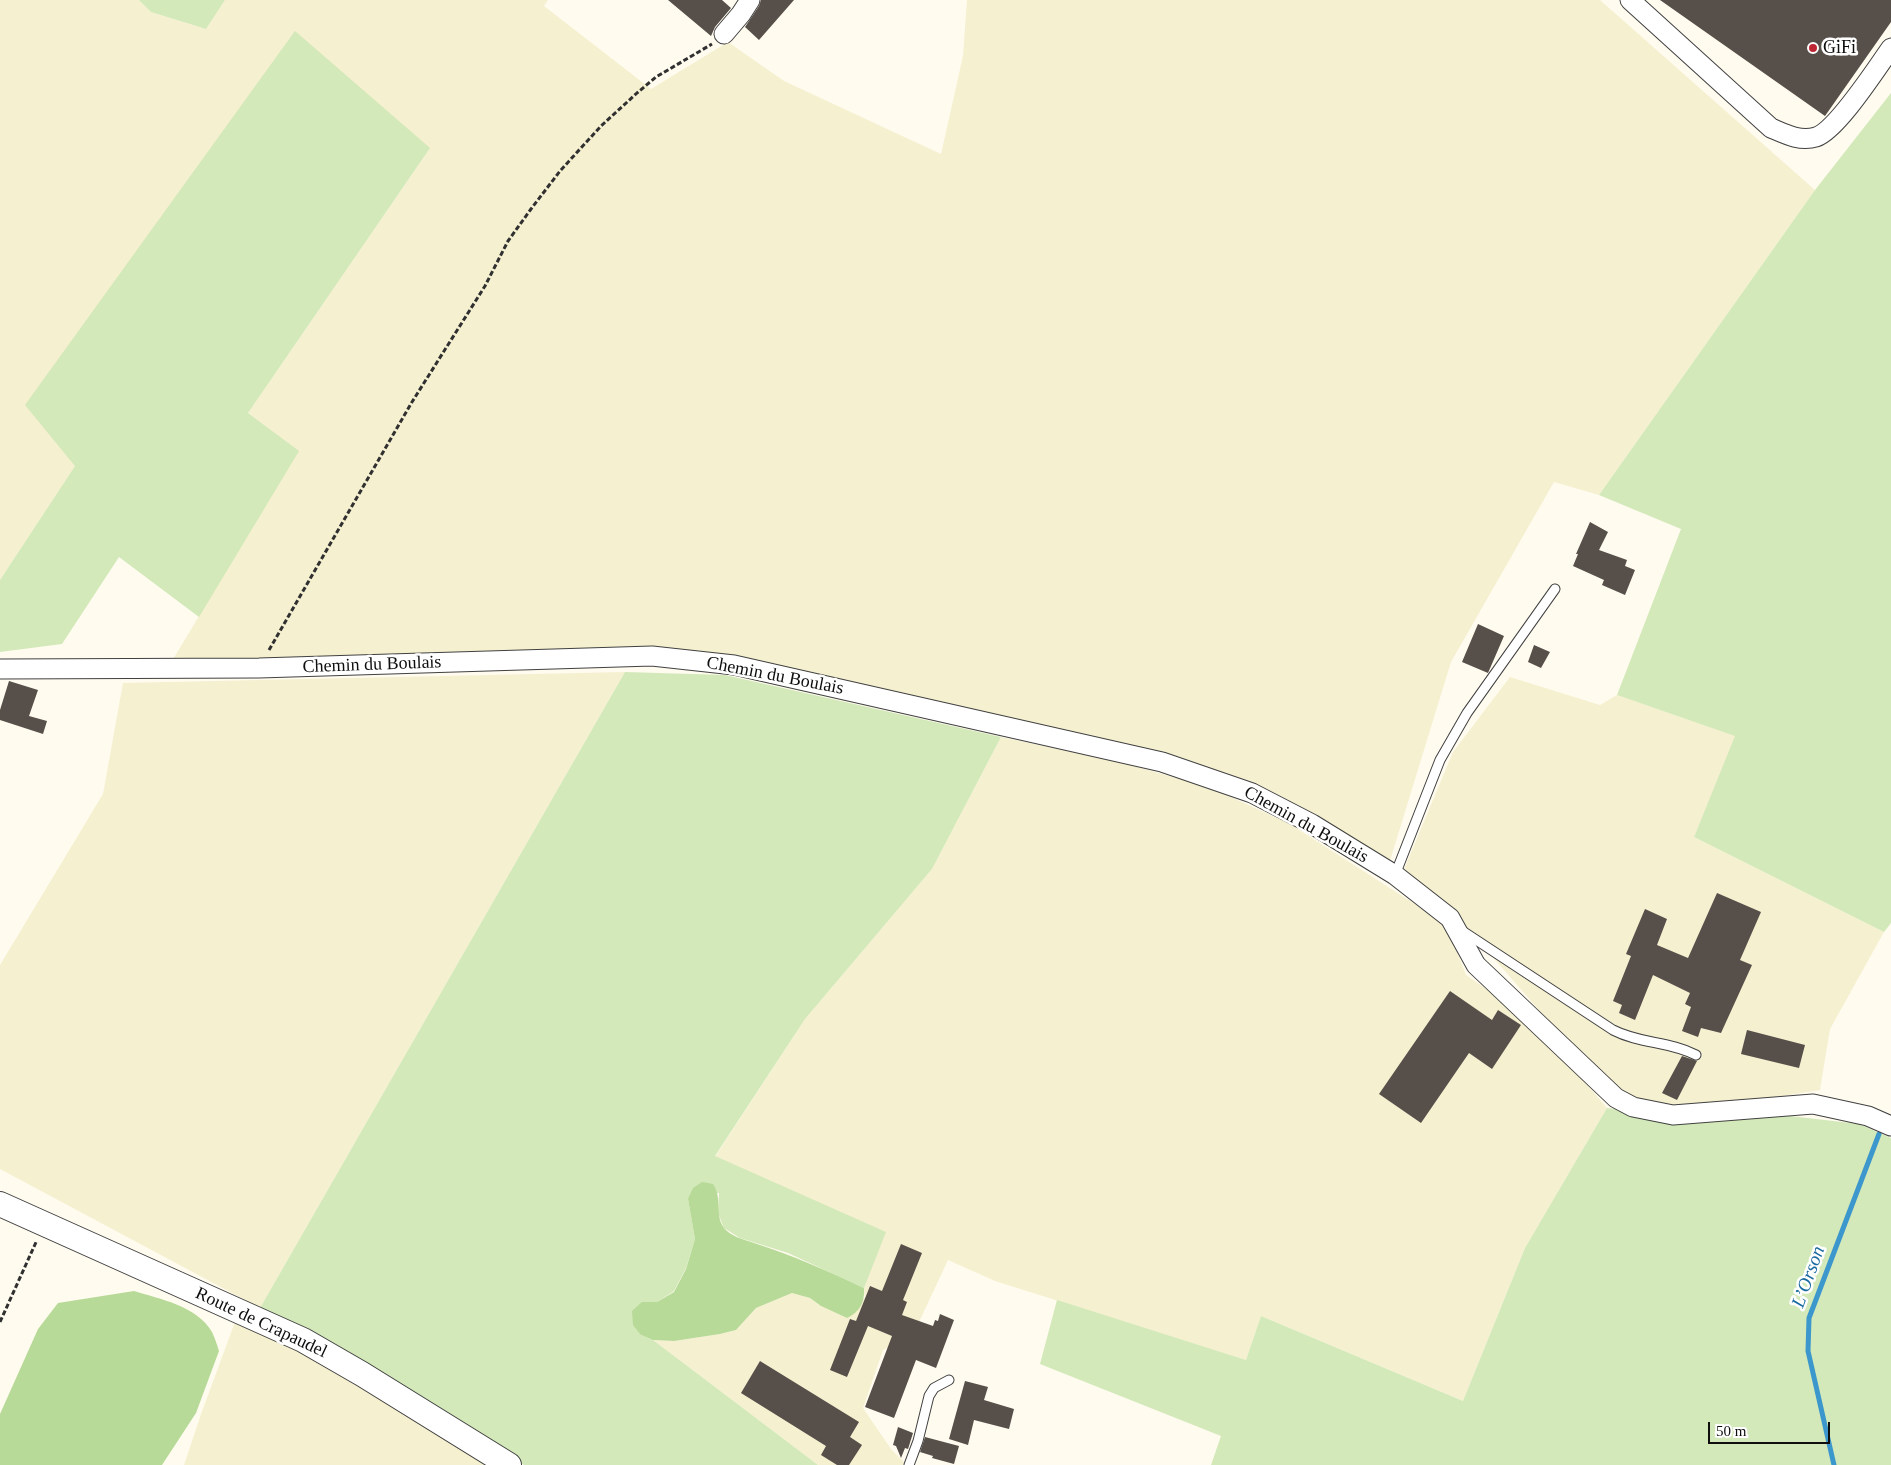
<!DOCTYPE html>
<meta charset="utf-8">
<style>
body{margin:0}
#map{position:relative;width:1891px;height:1465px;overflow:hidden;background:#fffbef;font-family:"Times New Roman",serif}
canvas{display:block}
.scale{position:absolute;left:1708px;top:1422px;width:122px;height:22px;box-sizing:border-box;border:2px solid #0e0e0e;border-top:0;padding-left:6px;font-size:15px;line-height:18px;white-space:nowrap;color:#0e0e0e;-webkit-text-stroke:4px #fff;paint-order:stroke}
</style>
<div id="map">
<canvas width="1891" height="1465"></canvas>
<div class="scale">50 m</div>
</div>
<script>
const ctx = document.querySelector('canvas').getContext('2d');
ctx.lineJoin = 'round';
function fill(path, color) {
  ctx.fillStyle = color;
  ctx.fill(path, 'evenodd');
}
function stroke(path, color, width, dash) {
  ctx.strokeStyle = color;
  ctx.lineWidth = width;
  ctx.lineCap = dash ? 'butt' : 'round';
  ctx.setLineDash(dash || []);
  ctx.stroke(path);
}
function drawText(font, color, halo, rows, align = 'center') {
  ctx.font = font + ' "Times New Roman",serif';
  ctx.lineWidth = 5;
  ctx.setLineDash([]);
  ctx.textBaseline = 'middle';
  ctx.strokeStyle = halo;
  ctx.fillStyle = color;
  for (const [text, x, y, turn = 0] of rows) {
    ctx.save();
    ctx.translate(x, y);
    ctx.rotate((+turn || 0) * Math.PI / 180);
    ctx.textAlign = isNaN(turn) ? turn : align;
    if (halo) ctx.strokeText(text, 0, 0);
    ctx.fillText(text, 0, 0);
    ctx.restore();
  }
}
const farmland = new Path2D(`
 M 0,0 L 139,0 L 151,12 L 206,29 L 225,0 L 548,0 L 544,6 L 651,89 L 728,42 L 784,81 L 941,154 L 963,56 L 967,0 L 1600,0 L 1815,190 L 1599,495 L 1554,482 L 1451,662 L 1389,864 L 1319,816 L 1253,782 L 1154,750 L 890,694 L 740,656 L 632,647 L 172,661 L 298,451 L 248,413 L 430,148 L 75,466 L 0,580 Z
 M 625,672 L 260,1308 L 0,1169 L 0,965 L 103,794 L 123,683 Z
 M 1510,677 L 1600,705 L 1617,695 L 1736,736 L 1694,837 L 1884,932 L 1830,1029 L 1820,1090 L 1757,1100 L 1673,1109 L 1615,1093 L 1563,1038 L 1452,910 L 1402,874 L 1453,752 Z
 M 1001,737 L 1123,763 L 1209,787 L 1290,824 L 1446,924 L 1466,975 L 1532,1020 L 1607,1108 L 1525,1248 L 1463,1401 L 1261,1316 L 1246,1360 L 995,1281 L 948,1260 L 913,1335 L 883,1350 L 863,1408 L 891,1449 L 904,1462 L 903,1465 L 818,1465 L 653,1340 L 674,1341 L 720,1334 L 736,1330 L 756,1308 L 792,1293 L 810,1298 L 821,1306 L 847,1318 L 865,1297 L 864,1288 L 885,1232 L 715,1157 L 805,1019 L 932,869 Z
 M 235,1322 L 331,1366 L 493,1465 L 184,1465 L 201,1414 Z`);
const green = new Path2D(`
 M 139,0 L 225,0 L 206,29 L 151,12 Z
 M 295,31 L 430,148 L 248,413 L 299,451 L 199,617 L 119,557 L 62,644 L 0,652 L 0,580 L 75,466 L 25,405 Z
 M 1891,93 L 1891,923 L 1884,932 L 1694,837 L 1735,736 L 1617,695 L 1681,529 L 1599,495 L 1815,190 Z
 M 625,672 L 725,675 L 1001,737 L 932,869 L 805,1019 L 715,1156 L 886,1232 L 864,1288 L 788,1253 L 740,1238 L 724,1228 L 718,1213 L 719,1193 L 688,1199 L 695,1239 L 686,1268 L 674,1291 L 657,1302 L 642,1302 L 641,1335 L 653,1340 L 818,1465 L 524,1465 L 329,1342 L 260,1308 Z
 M 1607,1108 L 1633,1111 L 1756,1112 L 1859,1124 L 1891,1138 L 1891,1465 L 1211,1465 L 1221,1436 L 1040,1364 L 1057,1300 L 1246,1360 L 1261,1316 L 1463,1401 L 1525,1248 Z`);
const forest = new Path2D(`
 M 702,1182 L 713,1184 C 723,1199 714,1214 724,1228 C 730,1236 745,1240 754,1243 C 792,1255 828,1271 864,1288 C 865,1302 860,1312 847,1318 L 821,1306 L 810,1298 L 792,1293 L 756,1308 L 736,1330 L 720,1334 L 674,1341 L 653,1340 L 641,1335 L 633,1325 L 632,1311 L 642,1302 L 657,1302 L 674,1292 L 686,1269 L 695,1239 L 688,1199 L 693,1188 Z
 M 134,1291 C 160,1299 197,1306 212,1332 C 215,1338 217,1345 219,1351 L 196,1413 L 162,1465 L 0,1465 L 0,1414 L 38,1329 L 58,1303 Z`);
const stream = new Path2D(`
 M 1834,1465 L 1808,1351 L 1809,1318 L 1879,1134`);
const building = new Path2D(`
 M 668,0 L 722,0 L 731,8 L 715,27 L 711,36 Z
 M 761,0 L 794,0 L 759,40 L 745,27 L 759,6 Z
 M 1660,0 L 1891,0 L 1891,22 L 1825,116 Z
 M 1590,522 L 1608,532 L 1599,550 L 1627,560 L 1625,566 L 1635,570 L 1625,595 L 1602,585 L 1604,580 L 1573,566 L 1578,554 L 1576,554 Z
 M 1478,624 L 1504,636 L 1488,673 L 1462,662 Z
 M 1534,645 L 1550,652 L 1541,668 L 1528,662 Z
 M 9,681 L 38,690 L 29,716 L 47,721 L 43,734 L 0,720 L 0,710 Z
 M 1717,893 L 1761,912 L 1740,960 L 1752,965 L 1721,1033 L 1701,1028 L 1698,1037 L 1682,1031 L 1691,1007 L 1685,1004 L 1690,993 L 1653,975 L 1635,1020 L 1619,1013 L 1622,1005 L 1613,1001 L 1631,956 L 1626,954 L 1645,909 L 1667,919 L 1657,945 L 1688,958 Z
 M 1450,991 L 1492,1020 L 1498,1010 L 1521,1025 L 1492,1069 L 1469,1053 L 1421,1123 L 1379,1094 Z
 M 1747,1030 L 1805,1045 L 1799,1068 L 1741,1054 Z
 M 1682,1056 L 1697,1061 L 1677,1100 L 1662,1093 Z
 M 901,1244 L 922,1253 L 903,1300 L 907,1302 L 902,1315 L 933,1326 L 935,1320 L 938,1321 L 940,1314 L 954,1320 L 936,1368 L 916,1360 L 894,1418 L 865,1407 L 892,1336 L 868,1326 L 847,1377 L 830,1370 L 850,1319 L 856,1321 L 870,1286 L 882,1291 Z
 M 760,1361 L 859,1422 L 850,1437 L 862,1445 L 849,1465 L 837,1465 L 821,1455 L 826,1446 L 741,1393 Z
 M 965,1381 L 988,1387 L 984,1400 L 1014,1409 L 1009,1429 L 974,1420 L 968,1445 L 949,1439 Z
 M 898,1427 L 913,1433 L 908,1449 L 905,1448 L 901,1458 L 896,1446 L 893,1445 Z
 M 925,1437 L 959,1446 L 954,1464 L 932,1458 L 933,1456 L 920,1452 Z`);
const path = new Path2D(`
 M 269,650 L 412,402 L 485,286 L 508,241 L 531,209 L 560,171 L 601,126 L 637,93 L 656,77 L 712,44
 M 0,1322 L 37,1240`);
const service = new Path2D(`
 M 1395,875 L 1440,760 L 1467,713 L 1555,589
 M 1464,932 L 1613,1030 C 1640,1044 1669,1041 1696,1055
 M 909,1465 L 918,1441 L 929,1396 L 934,1388 L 949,1380`);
const minor = new Path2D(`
 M 1630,0 L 1771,128 C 1785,134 1800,142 1816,137 C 1837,130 1876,69 1891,48
 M 724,34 L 741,14 L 750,0
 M 0,669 L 259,668 L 652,656 L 734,665 L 1162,762 L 1252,793 L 1312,824 L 1395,875 L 1450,918 L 1476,965 L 1616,1098 L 1633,1107 L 1673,1115 L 1813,1104 L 1868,1116 L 1891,1126`);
const tertiary = new Path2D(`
 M 0,1204 L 303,1340 L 362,1374 L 509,1465`);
const markers = [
 [1813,48,5,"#bd2733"]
];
const poiNames = [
 ["GiFi",1823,48]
];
const streetNames = [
 ["Chemin du Boulais",372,665,-2],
 ["Chemin du Boulais",775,676,11],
 ["Chemin du Boulais",1306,825,29],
 ["Route de Crapaudel",261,1323,25]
];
const waterNames = [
 ["L’Orson",1809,1277,-70]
];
fill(farmland, '#f5f0d0');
fill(green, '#d3e9b9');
fill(forest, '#b8da98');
stroke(stream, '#3c97cc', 5);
fill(building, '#574f4a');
stroke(service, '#414141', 11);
stroke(minor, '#414141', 21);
stroke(tertiary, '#414141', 26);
stroke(path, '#303030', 3, [5, 2.5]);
stroke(service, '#fff', 9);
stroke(minor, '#fff', 19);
stroke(tertiary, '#fff', 24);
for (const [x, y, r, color] of markers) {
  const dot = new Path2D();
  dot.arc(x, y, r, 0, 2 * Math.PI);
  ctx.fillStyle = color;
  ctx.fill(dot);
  stroke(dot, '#fff', 2);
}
drawText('18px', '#0e0e0e', '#fff', poiNames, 'left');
drawText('18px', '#0e0e0e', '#fff', streetNames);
drawText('italic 19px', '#18699f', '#fff', waterNames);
</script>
